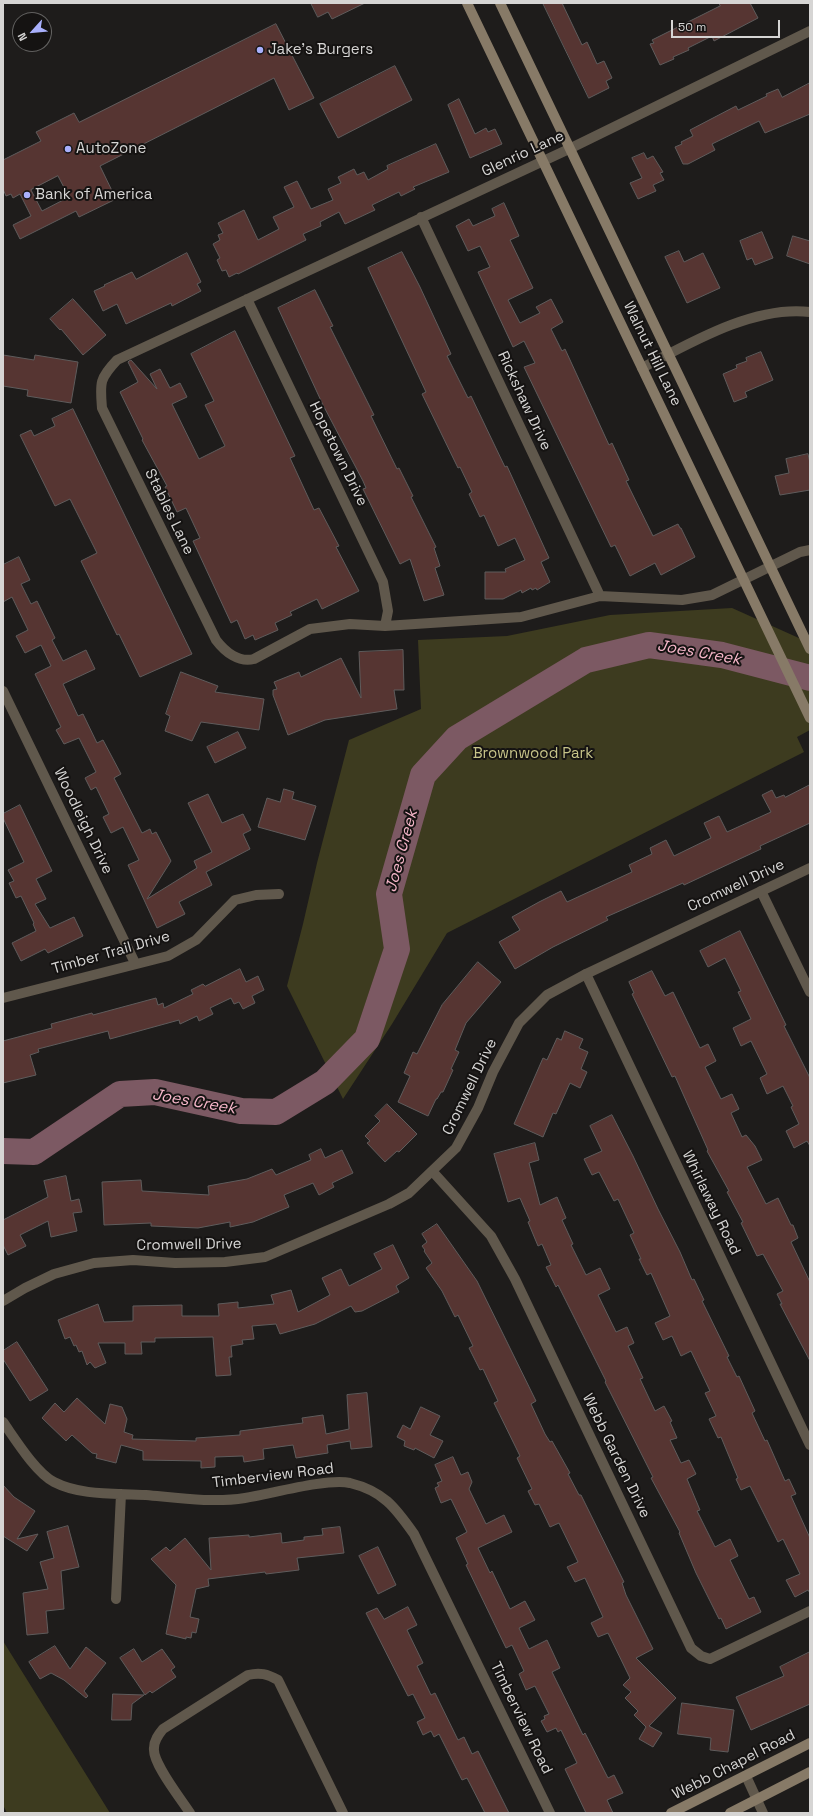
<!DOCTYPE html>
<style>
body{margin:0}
#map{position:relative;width:813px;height:1816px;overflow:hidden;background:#1e1c1b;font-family:"Space Grotesk",sans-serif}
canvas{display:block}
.frame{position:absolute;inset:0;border:4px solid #d6d5d4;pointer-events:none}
.north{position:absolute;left:12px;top:12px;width:40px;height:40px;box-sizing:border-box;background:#151312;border:1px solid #626160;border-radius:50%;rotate:243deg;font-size:11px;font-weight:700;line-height:16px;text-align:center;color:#d6d5d4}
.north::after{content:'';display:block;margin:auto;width:14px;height:18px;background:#a9b0fc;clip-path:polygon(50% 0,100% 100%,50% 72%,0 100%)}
.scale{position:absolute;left:671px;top:20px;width:109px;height:18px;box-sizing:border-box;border:2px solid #d6d5d4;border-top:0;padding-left:5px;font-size:12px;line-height:14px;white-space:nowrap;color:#d6d5d4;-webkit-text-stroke:3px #151312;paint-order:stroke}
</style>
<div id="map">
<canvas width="813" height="1816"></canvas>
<div class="frame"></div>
<div class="north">N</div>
<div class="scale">50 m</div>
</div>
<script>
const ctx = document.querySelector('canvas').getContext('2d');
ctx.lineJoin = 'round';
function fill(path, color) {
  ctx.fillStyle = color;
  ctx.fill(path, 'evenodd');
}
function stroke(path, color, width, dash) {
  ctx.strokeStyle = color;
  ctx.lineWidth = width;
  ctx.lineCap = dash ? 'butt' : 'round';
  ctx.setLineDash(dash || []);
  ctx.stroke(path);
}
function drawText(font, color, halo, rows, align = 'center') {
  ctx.font = font + ' "Space Grotesk",sans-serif';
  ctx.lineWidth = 4;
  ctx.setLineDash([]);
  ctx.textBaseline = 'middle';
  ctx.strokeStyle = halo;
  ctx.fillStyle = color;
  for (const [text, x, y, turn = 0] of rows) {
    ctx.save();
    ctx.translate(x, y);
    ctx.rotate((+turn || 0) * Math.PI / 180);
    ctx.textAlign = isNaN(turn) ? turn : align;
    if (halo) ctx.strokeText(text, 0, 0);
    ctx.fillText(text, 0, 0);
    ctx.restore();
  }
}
const green = new Path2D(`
 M 732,608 L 810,643 L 810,730 L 797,737 L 804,752 L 447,933 L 392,1024 L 343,1099 L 287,986 L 303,924 L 317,863 L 349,740 L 421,709 L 418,640 L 507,636 L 610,615 Z
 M 3,1641 L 110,1813 L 7,1813 L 3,1805 Z`);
const river = new Path2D(`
 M 3,1151 L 34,1152 L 120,1094 L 155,1092 L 241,1111 L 276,1112 L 325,1082 L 367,1039 L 397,949 L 389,894 L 423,775 L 457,738 L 586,660 L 649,645 L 722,655 L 810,678`);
const building = new Path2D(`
 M 311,3 L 365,3 L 332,19 L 328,12 L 318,17 Z
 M 543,3 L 562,3 L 582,45 L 587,42 L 597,64 L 604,61 L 612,78 L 606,81 L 609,88 L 589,98 Z
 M 719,3 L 750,3 L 758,18 L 714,41 L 712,36 L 688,48 L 689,50 L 673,57 L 674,59 L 660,65 L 650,44 L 654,43 L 652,40 L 720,6 Z
 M 276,24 L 314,98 L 289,110 L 274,78 L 100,166 L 116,199 L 79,217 L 76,211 L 20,239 L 13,225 L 31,216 L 20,194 L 13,198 L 11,194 L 6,196 L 3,189 L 3,160 L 41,141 L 36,132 L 74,113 L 79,122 ZM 58,176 L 69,197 L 42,211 L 31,190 Z
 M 395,66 L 412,100 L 338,138 L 320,104 Z
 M 810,83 L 810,114 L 765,133 L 759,121 L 712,144 L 715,150 L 688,164 L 683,164 L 675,147 L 682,144 L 681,142 L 693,136 L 690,130 L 736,106 L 738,110 L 767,96 L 766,94 L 778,89 L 782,97 Z
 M 459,99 L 475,134 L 486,128 L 488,132 L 495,129 L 502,144 L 470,158 L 448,105 Z
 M 436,144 L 449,172 L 413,187 L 415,189 L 401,196 L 399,192 L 372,205 L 375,210 L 345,224 L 339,212 L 320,222 L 321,226 L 303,234 L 306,240 L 238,274 L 237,273 L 229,277 L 226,270 L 222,271 L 217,260 L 220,258 L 213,244 L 220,240 L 218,235 L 223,233 L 218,223 L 244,210 L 258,240 L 279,229 L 273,217 L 294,207 L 284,187 L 297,181 L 311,209 L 333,200 L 328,189 L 341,183 L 338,177 L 354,169 L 357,175 L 364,172 L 368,180 L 388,169 L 387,166 Z
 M 644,153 L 647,159 L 653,156 L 663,172 L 660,173 L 664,180 L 653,185 L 656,191 L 638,199 L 630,183 L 642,178 L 632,158 Z
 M 504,203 L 519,236 L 510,240 L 533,288 L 508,300 L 520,323 L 540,313 L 536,307 L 551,299 L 563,322 L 551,329 L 562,351 L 565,349 L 609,445 L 612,443 L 629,480 L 626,481 L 653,536 L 678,524 L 680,528 L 681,528 L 695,557 L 661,575 L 655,563 L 630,576 L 615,545 L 611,547 L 524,367 L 535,363 L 524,341 L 513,347 L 478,272 L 490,267 L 480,246 L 468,251 L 456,226 L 469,219 L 473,226 L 495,216 L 492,209 Z
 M 762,232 L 773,258 L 755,265 L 752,258 L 747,260 L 740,241 Z
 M 793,236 L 810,241 L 810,264 L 787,256 Z
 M 679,251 L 684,262 L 703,253 L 720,288 L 687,303 L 665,257 Z
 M 402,252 L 420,287 L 451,354 L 447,356 L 468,398 L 471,396 L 505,467 L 507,466 L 549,558 L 541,562 L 550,582 L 537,590 L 536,588 L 532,590 L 531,588 L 522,593 L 521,590 L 503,599 L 485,599 L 485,572 L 506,572 L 505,569 L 525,560 L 515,538 L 498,546 L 484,515 L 480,517 L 469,494 L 472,492 L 460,467 L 458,468 L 422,394 L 426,392 L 368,268 Z
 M 187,253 L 201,282 L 197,284 L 201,291 L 172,306 L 171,303 L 126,324 L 117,304 L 103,311 L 94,291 L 105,286 L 104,285 L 132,272 L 136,279 Z
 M 315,290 L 333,326 L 330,327 L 374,415 L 371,416 L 397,469 L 399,468 L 413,496 L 411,497 L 436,547 L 434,548 L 440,566 L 435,568 L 444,595 L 424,601 L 410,559 L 400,564 L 363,489 L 366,488 L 363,481 L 323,405 L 278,308 Z
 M 73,299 L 106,335 L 83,355 L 61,329 L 60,330 L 50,319 Z
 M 235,331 L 295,456 L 290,458 L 314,510 L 319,508 L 339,546 L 336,547 L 359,591 L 322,609 L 317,599 L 290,612 L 292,615 L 275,623 L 278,630 L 255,640 L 253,635 L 245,639 L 237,620 L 231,623 L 193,541 L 200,538 L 186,508 L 177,512 L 165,487 L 167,486 L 142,440 L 143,439 L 120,392 L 138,382 L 128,362 L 129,361 L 131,360 L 157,389 L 150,374 L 160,369 L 170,388 L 180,383 L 187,397 L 172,404 L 199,459 L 225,446 L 205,405 L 214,401 L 191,354 Z
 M 761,352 L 773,380 L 745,392 L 747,397 L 734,402 L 723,374 L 737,368 L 736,365 L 747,361 L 746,358 Z
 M 3,355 L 34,360 L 35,355 L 78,362 L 71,403 L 27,396 L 28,390 L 3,386 Z
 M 73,409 L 192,654 L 140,677 L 119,634 L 117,635 L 81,561 L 97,553 L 70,499 L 55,506 L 20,435 L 31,430 L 34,436 L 55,426 L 52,419 Z
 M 808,454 L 810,463 L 810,490 L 780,495 L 775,476 L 789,473 L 786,459 Z
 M 19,557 L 30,580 L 21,584 L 31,604 L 37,601 L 55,638 L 52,640 L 63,661 L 86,650 L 95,669 L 63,684 L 78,716 L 83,714 L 97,743 L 103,740 L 121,774 L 114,778 L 142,833 L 150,829 L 152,834 L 156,832 L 171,861 L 147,899 L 197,868 L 194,861 L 212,852 L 188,803 L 208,794 L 222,823 L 243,814 L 251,830 L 243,834 L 250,849 L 206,872 L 212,885 L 179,902 L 185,914 L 157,928 L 128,865 L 139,860 L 123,827 L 111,833 L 103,817 L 109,814 L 96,787 L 91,790 L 85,778 L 96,772 L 79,738 L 64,744 L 56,730 L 61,727 L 35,674 L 51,666 L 41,645 L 25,653 L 16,636 L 28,630 L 12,597 L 3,602 L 3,565 Z
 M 403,650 L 404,690 L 394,690 L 397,709 L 325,720 L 288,735 L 273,695 L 273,690 L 277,689 L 274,682 L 299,672 L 301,677 L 341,658 L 361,698 L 359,652 Z
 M 181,672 L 218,686 L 215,692 L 264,699 L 259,730 L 201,722 L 192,741 L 165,731 L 170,716 L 166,714 Z
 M 238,732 L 246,748 L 215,763 L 207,747 Z
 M 810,785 L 810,823 L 760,846 L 761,849 L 684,885 L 683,883 L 606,917 L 608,920 L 553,947 L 515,969 L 499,942 L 520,930 L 512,917 L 539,902 L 561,891 L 567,902 L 632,872 L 629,865 L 652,854 L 650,848 L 666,840 L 674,856 L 711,838 L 704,823 L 719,816 L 727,832 L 771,812 L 762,795 L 772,790 L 776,798 L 784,795 L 785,797 Z
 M 284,789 L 294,792 L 292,799 L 316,806 L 305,840 L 258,827 L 267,798 L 280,802 Z
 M 20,805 L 52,871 L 36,879 L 46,899 L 35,904 L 50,928 L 74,917 L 83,936 L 48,953 L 45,949 L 21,961 L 12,943 L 36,931 L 33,924 L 34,923 L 21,896 L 16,898 L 9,883 L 14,881 L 8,870 L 24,862 L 3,818 L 3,814 Z
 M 740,931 L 786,1025 L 784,1026 L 810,1078 L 810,1146 L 807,1141 L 794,1148 L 786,1131 L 799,1124 L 791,1107 L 793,1106 L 783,1086 L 767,1094 L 760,1078 L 767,1074 L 751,1041 L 741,1046 L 733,1028 L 751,1019 L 738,992 L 741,991 L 725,958 L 708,967 L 700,951 Z
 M 478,962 L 501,982 L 466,1023 L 455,1050 L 459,1052 L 451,1069 L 453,1070 L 443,1092 L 441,1092 L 437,1099 L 436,1099 L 428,1116 L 398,1102 L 410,1076 L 404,1073 L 413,1052 L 417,1054 L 442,1005 Z
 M 240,969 L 246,982 L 258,976 L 264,990 L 252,996 L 255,1003 L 243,1009 L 239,1002 L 234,1004 L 231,998 L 210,1008 L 213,1014 L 199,1021 L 197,1016 L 180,1024 L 179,1020 L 110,1039 L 108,1031 L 38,1049 L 39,1052 L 30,1055 L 36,1075 L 3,1083 L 3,1041 L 52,1028 L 51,1024 L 92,1013 L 93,1015 L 156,998 L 158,1005 L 163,1003 L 164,1008 L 193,994 L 191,990 L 203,984 L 205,986 Z
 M 652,971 L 665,996 L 673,992 L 700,1048 L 708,1044 L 716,1061 L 705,1067 L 721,1099 L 732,1094 L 739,1109 L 731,1113 L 742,1137 L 746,1135 L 755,1146 L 762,1160 L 747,1167 L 766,1204 L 778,1198 L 791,1225 L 793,1225 L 798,1238 L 791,1242 L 810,1282 L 810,1361 L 780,1304 L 782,1304 L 777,1294 L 783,1291 L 763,1254 L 757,1256 L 741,1223 L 743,1222 L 727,1192 L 729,1191 L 707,1151 L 708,1150 L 675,1076 L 672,1077 L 632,994 L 634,993 L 629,982 Z
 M 565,1031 L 583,1039 L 579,1048 L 588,1052 L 581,1069 L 587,1072 L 580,1088 L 570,1083 L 556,1114 L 553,1113 L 543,1137 L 514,1124 L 543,1058 L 547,1060 L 557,1038 L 561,1040 Z
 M 387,1104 L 417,1134 L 399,1152 L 397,1151 L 385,1162 L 367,1143 L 370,1141 L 365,1136 L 380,1121 L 375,1116 Z
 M 612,1115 L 633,1156 L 658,1209 L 680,1252 L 692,1280 L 694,1279 L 704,1300 L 702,1301 L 729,1356 L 727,1357 L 737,1377 L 739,1376 L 755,1411 L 752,1413 L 765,1441 L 767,1440 L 785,1481 L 789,1479 L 796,1494 L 791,1496 L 810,1538 L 810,1593 L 808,1590 L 795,1597 L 786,1580 L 800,1574 L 783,1539 L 778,1542 L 750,1486 L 741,1490 L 736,1479 L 738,1478 L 721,1437 L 718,1438 L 709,1419 L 716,1416 L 705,1393 L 710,1391 L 691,1351 L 681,1356 L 672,1336 L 663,1340 L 655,1323 L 670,1316 L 651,1273 L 647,1275 L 639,1259 L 641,1259 L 630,1235 L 634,1233 L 618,1199 L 614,1201 L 599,1172 L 592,1175 L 584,1159 L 602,1151 L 590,1126 Z
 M 535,1143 L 539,1160 L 529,1163 L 540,1205 L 557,1197 L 566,1218 L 562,1220 L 573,1244 L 571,1245 L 586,1275 L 600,1268 L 610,1289 L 598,1295 L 616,1332 L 627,1327 L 634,1343 L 628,1346 L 643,1378 L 640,1379 L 655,1411 L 664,1406 L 672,1421 L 670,1422 L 677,1438 L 670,1440 L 681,1463 L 689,1460 L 696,1474 L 687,1479 L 700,1510 L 697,1511 L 715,1547 L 730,1539 L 738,1556 L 730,1560 L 749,1599 L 754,1597 L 761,1612 L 726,1629 L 721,1618 L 719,1619 L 696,1573 L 679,1533 L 680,1532 L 651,1478 L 653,1477 L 605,1382 L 606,1381 L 558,1285 L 556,1287 L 546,1267 L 551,1265 L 542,1244 L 538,1246 L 528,1222 L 530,1221 L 520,1198 L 508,1202 L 494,1154 Z
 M 321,1149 L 325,1158 L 342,1150 L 353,1173 L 332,1183 L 334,1187 L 319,1195 L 313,1183 L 284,1195 L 289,1207 L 253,1222 L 230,1227 L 230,1222 L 198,1228 L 151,1226 L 151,1223 L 104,1225 L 102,1182 L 141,1180 L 142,1191 L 209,1195 L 208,1186 L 247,1179 L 272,1169 L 276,1175 L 311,1160 L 309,1155 Z
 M 66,1176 L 71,1201 L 79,1199 L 82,1212 L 73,1213 L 77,1231 L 51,1237 L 48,1221 L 20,1235 L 26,1246 L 8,1255 L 3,1245 L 3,1220 L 48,1197 L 44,1181 Z
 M 437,1224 L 477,1281 L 536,1401 L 531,1404 L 545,1434 L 550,1442 L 552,1441 L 570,1473 L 568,1474 L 579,1495 L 581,1495 L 624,1582 L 622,1583 L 626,1595 L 653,1649 L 636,1658 L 676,1698 L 649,1726 L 662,1733 L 653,1747 L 639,1739 L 646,1727 L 634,1715 L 638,1711 L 625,1698 L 631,1692 L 623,1685 L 630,1678 L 608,1633 L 598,1637 L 591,1623 L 603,1617 L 585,1578 L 575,1582 L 567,1567 L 578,1562 L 559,1523 L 550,1527 L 539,1504 L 535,1505 L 528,1491 L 532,1489 L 517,1458 L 520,1456 L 494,1403 L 498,1401 L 483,1369 L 480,1370 L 469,1348 L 473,1346 L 458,1315 L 455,1317 L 442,1291 L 426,1268 L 432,1263 L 424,1251 L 425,1250 L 422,1246 L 427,1242 L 422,1234 Z
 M 393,1245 L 409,1278 L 396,1286 L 399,1292 L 362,1311 L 355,1312 L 351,1306 L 315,1324 L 280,1334 L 276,1324 L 252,1326 L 254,1339 L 242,1340 L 243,1344 L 231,1346 L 232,1357 L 229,1357 L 231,1375 L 216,1376 L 213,1337 L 155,1338 L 155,1342 L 141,1342 L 142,1354 L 125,1354 L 125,1343 L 98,1343 L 106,1363 L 95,1368 L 90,1362 L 87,1365 L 82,1351 L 79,1352 L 76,1345 L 74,1346 L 70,1337 L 65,1339 L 58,1320 L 98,1304 L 104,1322 L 133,1321 L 133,1306 L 182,1305 L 182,1316 L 219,1316 L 218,1304 L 238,1302 L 238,1308 L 274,1304 L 271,1295 L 291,1290 L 298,1312 L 330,1295 L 322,1278 L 341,1269 L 349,1286 L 382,1269 L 374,1254 Z
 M 17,1342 L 48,1390 L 30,1401 L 3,1359 L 3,1351 Z
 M 367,1393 L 372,1447 L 351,1449 L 350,1441 L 327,1445 L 328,1453 L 296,1458 L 293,1445 L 263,1449 L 264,1459 L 244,1462 L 243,1456 L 215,1457 L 215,1467 L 201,1468 L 201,1461 L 143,1460 L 143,1451 L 121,1445 L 116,1463 L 96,1458 L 97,1454 L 92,1453 L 72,1435 L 66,1441 L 42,1418 L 55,1403 L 64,1412 L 77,1398 L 105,1424 L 110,1404 L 122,1407 L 127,1419 L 124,1432 L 133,1435 L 132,1439 L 196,1441 L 196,1438 L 240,1435 L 240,1431 L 303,1423 L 302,1418 L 323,1415 L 326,1434 L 349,1429 L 347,1395 Z
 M 421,1407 L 440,1416 L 430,1435 L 443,1441 L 434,1458 L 415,1448 L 414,1450 L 404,1446 L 405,1441 L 397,1437 L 403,1425 L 410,1429 Z
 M 453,1457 L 461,1475 L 468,1472 L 472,1482 L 469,1489 L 486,1524 L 504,1515 L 512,1532 L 478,1548 L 490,1573 L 492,1571 L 510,1609 L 525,1601 L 535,1620 L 519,1628 L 529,1649 L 547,1640 L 560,1668 L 552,1672 L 583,1735 L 585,1733 L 608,1778 L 614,1775 L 623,1793 L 607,1800 L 613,1813 L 586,1813 L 565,1769 L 577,1763 L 561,1730 L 558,1732 L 556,1728 L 547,1732 L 541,1721 L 545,1719 L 544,1716 L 549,1714 L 535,1686 L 526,1690 L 519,1674 L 524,1671 L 512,1645 L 506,1648 L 466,1565 L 468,1564 L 456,1538 L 467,1532 L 451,1499 L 441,1503 L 435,1488 L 439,1486 L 437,1483 L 442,1481 L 435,1465 Z
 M 3,1485 L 14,1497 L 35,1511 L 17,1539 L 38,1534 L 27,1551 L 3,1536 Z
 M 68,1526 L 79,1567 L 61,1571 L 64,1609 L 46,1611 L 48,1633 L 27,1635 L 23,1593 L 48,1589 L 40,1562 L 54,1558 L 47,1532 Z
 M 340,1527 L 344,1553 L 297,1558 L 299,1570 L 266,1574 L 265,1572 L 208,1579 L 209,1586 L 196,1589 L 190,1617 L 199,1619 L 196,1633 L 192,1632 L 191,1638 L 186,1637 L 186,1639 L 166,1634 L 176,1585 L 151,1559 L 166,1547 L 170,1551 L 185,1538 L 211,1570 L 209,1538 L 249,1535 L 249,1537 L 281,1533 L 282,1543 L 304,1540 L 304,1537 L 323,1535 L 322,1529 Z
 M 378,1547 L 396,1585 L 378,1594 L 359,1556 Z
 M 408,1607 L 417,1625 L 407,1630 L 423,1663 L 417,1666 L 431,1695 L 435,1693 L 458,1740 L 464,1737 L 472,1754 L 478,1751 L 509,1813 L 485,1813 L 467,1778 L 462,1780 L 439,1734 L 434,1737 L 431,1731 L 423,1735 L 417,1722 L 425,1718 L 413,1694 L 408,1696 L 366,1613 L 377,1608 L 384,1619 Z
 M 55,1646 L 70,1669 L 86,1647 L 106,1663 L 84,1691 L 88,1696 L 86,1698 L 64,1680 L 51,1673 L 40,1679 L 29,1662 Z
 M 134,1649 L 142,1662 L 162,1649 L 175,1667 L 171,1670 L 176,1677 L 152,1693 L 150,1691 L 145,1695 L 120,1658 Z
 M 810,1652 L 810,1704 L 751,1730 L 736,1697 L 784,1676 L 780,1667 Z
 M 113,1694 L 144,1695 L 132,1704 L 131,1720 L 112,1720 Z
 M 682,1703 L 734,1710 L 728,1752 L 710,1750 L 711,1738 L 678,1734 Z`);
const minor = new Path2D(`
 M 810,31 L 569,149 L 117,360 C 99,379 100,383 102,408 L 216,640 C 225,652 239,663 254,659 L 310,629 L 350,624 L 385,626 L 521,617 L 600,596 L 682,600 L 712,595 L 800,552 L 810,550
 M 421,217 L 600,596
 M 247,299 L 383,582 L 388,611 L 385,626
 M 642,368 C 690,343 754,305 810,312
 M 3,691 L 135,963
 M 761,891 L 810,992
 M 586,974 L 810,1445
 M 3,998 L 168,956 L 196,940 L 235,900 L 256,895 L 279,894
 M 433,1172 L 491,1236 L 515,1279 L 691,1648 L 701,1656 L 710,1659 L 810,1611
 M 3,1422 C 15,1439 36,1473 54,1482 C 81,1496 116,1493 146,1495 C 179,1498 213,1503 245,1498 C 271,1494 327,1478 350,1483 C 383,1491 395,1507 414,1534 L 550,1813
 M 116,1599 L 121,1494
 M 746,1776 L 763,1813
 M 190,1813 C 181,1799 152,1763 154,1748 C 154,1740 159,1734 163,1729 L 248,1675 C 260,1672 267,1674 278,1680 L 343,1813`);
const tertiary = new Path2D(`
 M 3,1301 L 25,1288 L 54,1274 L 94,1263 L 133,1260 L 175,1263 L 225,1262 L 265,1257 L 389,1204 L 409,1193 L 456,1148 L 478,1108 L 493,1072 L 519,1023 L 547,995 L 586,974 L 810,868`);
const secondary = new Path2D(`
 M 467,3 L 810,718
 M 500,3 L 810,649
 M 671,1813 L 810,1743
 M 730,1813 L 810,1772`);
const markers = [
 [260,50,4,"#a9b0fc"],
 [68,149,4,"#a9b0fc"],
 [27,195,4,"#a9b0fc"]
];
const poiNames = [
 ["Jake's Burgers",268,50],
 ["AutoZone",76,149],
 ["Bank of America",35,195]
];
const streetNames = [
 ["Glenrio Lane",523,154,-25],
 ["Walnut Hill Lane",652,354,64],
 ["Rickshaw Drive",524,401,65],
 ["Hopetown Drive",338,454,64],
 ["Stables Lane",169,512,64],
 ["Woodleigh Drive",83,821,64],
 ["Cromwell Drive",736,886,-25],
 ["Timber Trail Drive",111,953,-16],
 ["Cromwell Drive",470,1087,-64],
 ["Whirlaway Road",711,1203,64],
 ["Cromwell Drive",189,1245,-1],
 ["Webb Garden Drive",616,1456,64],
 ["Timberview Road",273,1476,-7],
 ["Timberview Road",521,1718,64],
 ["Webb Chapel Road",734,1765,-27]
];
const parkNames = [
 ["Brownwood Park",533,754]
];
const waterNames = [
 ["Joes Creek",699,653,10],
 ["Joes Creek",402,851,-75],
 ["Joes Creek",194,1102,10]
];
fill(green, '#3d3b1f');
stroke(river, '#7c5963', 26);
fill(building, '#563532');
stroke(building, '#5f5c5c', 1);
stroke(minor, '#60584c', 10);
stroke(tertiary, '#60584c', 10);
stroke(secondary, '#877a67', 10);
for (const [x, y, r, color] of markers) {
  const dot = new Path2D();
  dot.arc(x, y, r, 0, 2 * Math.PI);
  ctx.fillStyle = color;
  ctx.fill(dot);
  stroke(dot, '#151312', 1.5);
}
drawText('15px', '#d6d5d4', '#151312', poiNames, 'left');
drawText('15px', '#d6d5d4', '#151312', streetNames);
drawText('15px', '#c7c489', '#151312', parkNames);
drawText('italic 16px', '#f7b7ca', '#151312', waterNames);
</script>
